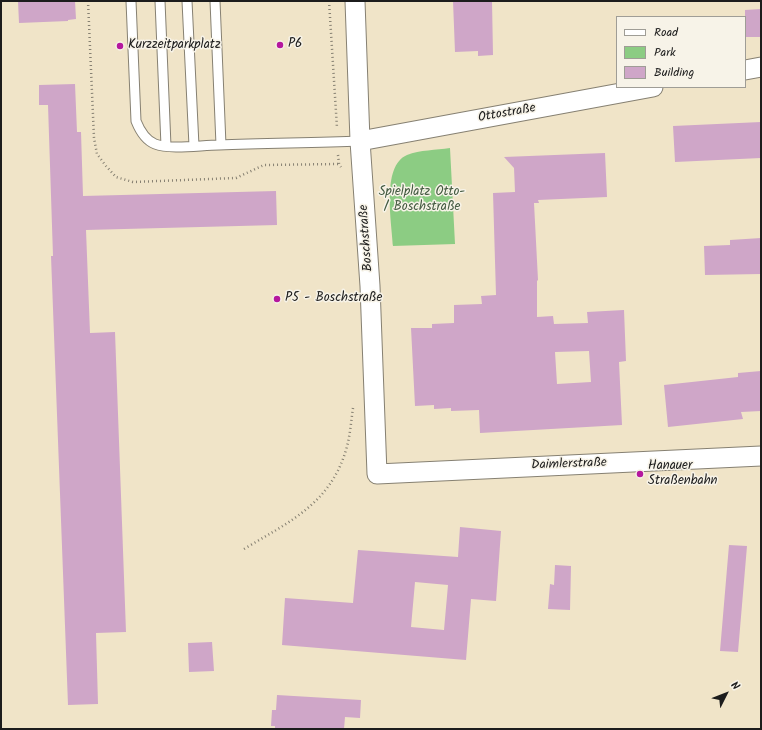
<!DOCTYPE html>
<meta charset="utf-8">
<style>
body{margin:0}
#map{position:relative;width:762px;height:730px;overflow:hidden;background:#f0e4c8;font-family:Kalam,sans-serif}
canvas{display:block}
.frame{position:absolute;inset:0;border:2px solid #1c1c1c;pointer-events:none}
.legend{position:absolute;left:616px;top:16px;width:130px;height:72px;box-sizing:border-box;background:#f7f3e8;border:1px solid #9f9d96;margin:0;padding:5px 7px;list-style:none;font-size:12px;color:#1c1c1c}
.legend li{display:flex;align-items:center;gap:8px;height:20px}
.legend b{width:20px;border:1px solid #9f9d96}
.north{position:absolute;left:706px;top:674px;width:40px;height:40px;-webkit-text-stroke:3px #f7f3e8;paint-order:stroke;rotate:48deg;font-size:11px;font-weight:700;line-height:16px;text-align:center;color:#1c1c1c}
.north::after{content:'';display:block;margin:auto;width:14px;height:18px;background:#1c1c1c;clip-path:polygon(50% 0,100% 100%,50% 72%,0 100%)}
</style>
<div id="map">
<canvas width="762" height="730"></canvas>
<div class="frame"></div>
<ul class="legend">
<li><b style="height:5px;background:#fff"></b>Road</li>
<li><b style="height:11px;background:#8ccc83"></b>Park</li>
<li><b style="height:11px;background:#cfa6c8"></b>Building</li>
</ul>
<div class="north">N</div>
</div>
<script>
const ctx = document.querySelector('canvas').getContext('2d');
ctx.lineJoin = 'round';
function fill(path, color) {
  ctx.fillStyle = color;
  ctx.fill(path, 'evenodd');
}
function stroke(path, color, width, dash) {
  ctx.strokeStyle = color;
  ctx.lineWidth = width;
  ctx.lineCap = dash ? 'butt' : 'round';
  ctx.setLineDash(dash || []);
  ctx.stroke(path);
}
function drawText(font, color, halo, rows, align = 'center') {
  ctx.font = font + ' Kalam,sans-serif';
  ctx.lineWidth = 3;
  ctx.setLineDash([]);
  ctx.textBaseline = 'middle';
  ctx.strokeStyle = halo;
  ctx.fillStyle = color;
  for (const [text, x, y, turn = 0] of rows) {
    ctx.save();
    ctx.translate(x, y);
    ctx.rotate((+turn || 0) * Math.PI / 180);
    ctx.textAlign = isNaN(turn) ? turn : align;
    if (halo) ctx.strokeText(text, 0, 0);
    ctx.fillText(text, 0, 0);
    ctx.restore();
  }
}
const green = new Path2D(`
 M 450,148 L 455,244 L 393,246 C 392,223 381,166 407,155 C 420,150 436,150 450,148 Z`);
const building = new Path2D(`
 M 18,1 L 75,1 L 76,19 L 68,20 L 68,21 L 19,23 Z
 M 453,1 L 492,1 L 493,55 L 478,56 L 478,51 L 455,52 Z
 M 761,9 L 761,37 L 745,37 L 745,10 Z
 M 75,84 L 77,132 L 81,132 L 83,196 L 276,191 L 277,225 L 86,230 L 90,333 L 115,332 L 126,632 L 96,633 L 98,704 L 68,705 L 51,256 L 53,256 L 48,105 L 39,105 L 39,85 Z
 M 761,122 L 761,158 L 675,162 L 673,126 Z
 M 605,153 L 607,197 L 538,200 L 539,203 L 534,203 L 538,280 L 537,281 L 537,317 L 553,316 L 554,324 L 588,323 L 587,312 L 624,310 L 626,361 L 619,362 L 622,425 L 480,433 L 479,410 L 451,411 L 451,408 L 434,409 L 434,405 L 415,406 L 411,328 L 432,328 L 432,324 L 454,323 L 454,305 L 482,304 L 481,296 L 496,295 L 493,193 L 515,192 L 514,168 L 504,157 ZM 589,351 L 591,382 L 557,384 L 555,352 Z
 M 761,238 L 761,274 L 705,275 L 704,246 L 730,245 L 730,240 Z
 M 761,371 L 761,411 L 741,412 L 743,419 L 668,427 L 664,385 L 738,377 L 738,373 Z
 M 460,527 L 501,531 L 496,601 L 471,599 L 466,660 L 282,645 L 285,598 L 353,603 L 358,550 L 458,557 ZM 415,582 L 448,585 L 444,630 L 411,627 Z
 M 729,545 L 747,546 L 738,652 L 720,651 Z
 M 555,565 L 571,566 L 570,610 L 548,609 L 550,584 L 554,585 Z
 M 212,642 L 214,671 L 189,672 L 188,643 Z
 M 277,695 L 361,700 L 360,718 L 345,717 L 344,729 L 275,729 L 275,726 L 271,726 L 272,710 L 276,710 Z`);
const path = new Path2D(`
 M 88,1 L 94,138 L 97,154 L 106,166 L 116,177 L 133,182 L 236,178 L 264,165 L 339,164
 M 329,1 L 337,128
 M 338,155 L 339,164 L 341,167
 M 244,549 C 289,522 330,504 346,450 C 350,437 351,422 353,408`);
const service = new Path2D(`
 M 131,1 L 136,121 C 140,131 145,140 155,144 C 171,150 201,145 219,145 C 266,143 313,143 360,141
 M 160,1 L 166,146
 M 187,1 L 194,146
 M 215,1 L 221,145`);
const minor = new Path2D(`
 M 355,1 L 360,141 L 370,286 L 377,474 L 761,456
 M 745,70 L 761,67
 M 360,141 L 653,87`);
const markers = [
 [280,45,4,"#b5179e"],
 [120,46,4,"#b5179e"],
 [277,299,4,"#b5179e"],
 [640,474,4,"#b5179e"]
];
const poiNames = [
 ["P6",288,45],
 ["Kurzzeitparkplatz",128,46],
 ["P5 - Boschstraße",285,299],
 ["Hanauer",648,467],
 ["Straßenbahn",648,482]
];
const streetNames = [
 ["Ottostraße",507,114,-10],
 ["Boschstraße",367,238,-94],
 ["Daimlerstraße",569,465,-2]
];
const parkNames = [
 ["Spielplatz Otto-",422,193],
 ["/ Boschstraße",422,208]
];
fill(green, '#8ccc83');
fill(building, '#cfa6c8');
stroke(service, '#868072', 11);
stroke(minor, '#868072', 21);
stroke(path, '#868072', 2.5, [1, 3]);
stroke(service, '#fff', 9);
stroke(minor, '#fff', 19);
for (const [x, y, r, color] of markers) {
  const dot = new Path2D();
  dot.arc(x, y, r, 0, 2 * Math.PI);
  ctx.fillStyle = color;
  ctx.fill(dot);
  stroke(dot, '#f7f3e8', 1.5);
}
drawText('13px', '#1c1c1c', '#f7f3e8', poiNames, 'left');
drawText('13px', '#1c1c1c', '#f7f3e8', streetNames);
drawText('13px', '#435a40', '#f7f3e8', parkNames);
</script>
